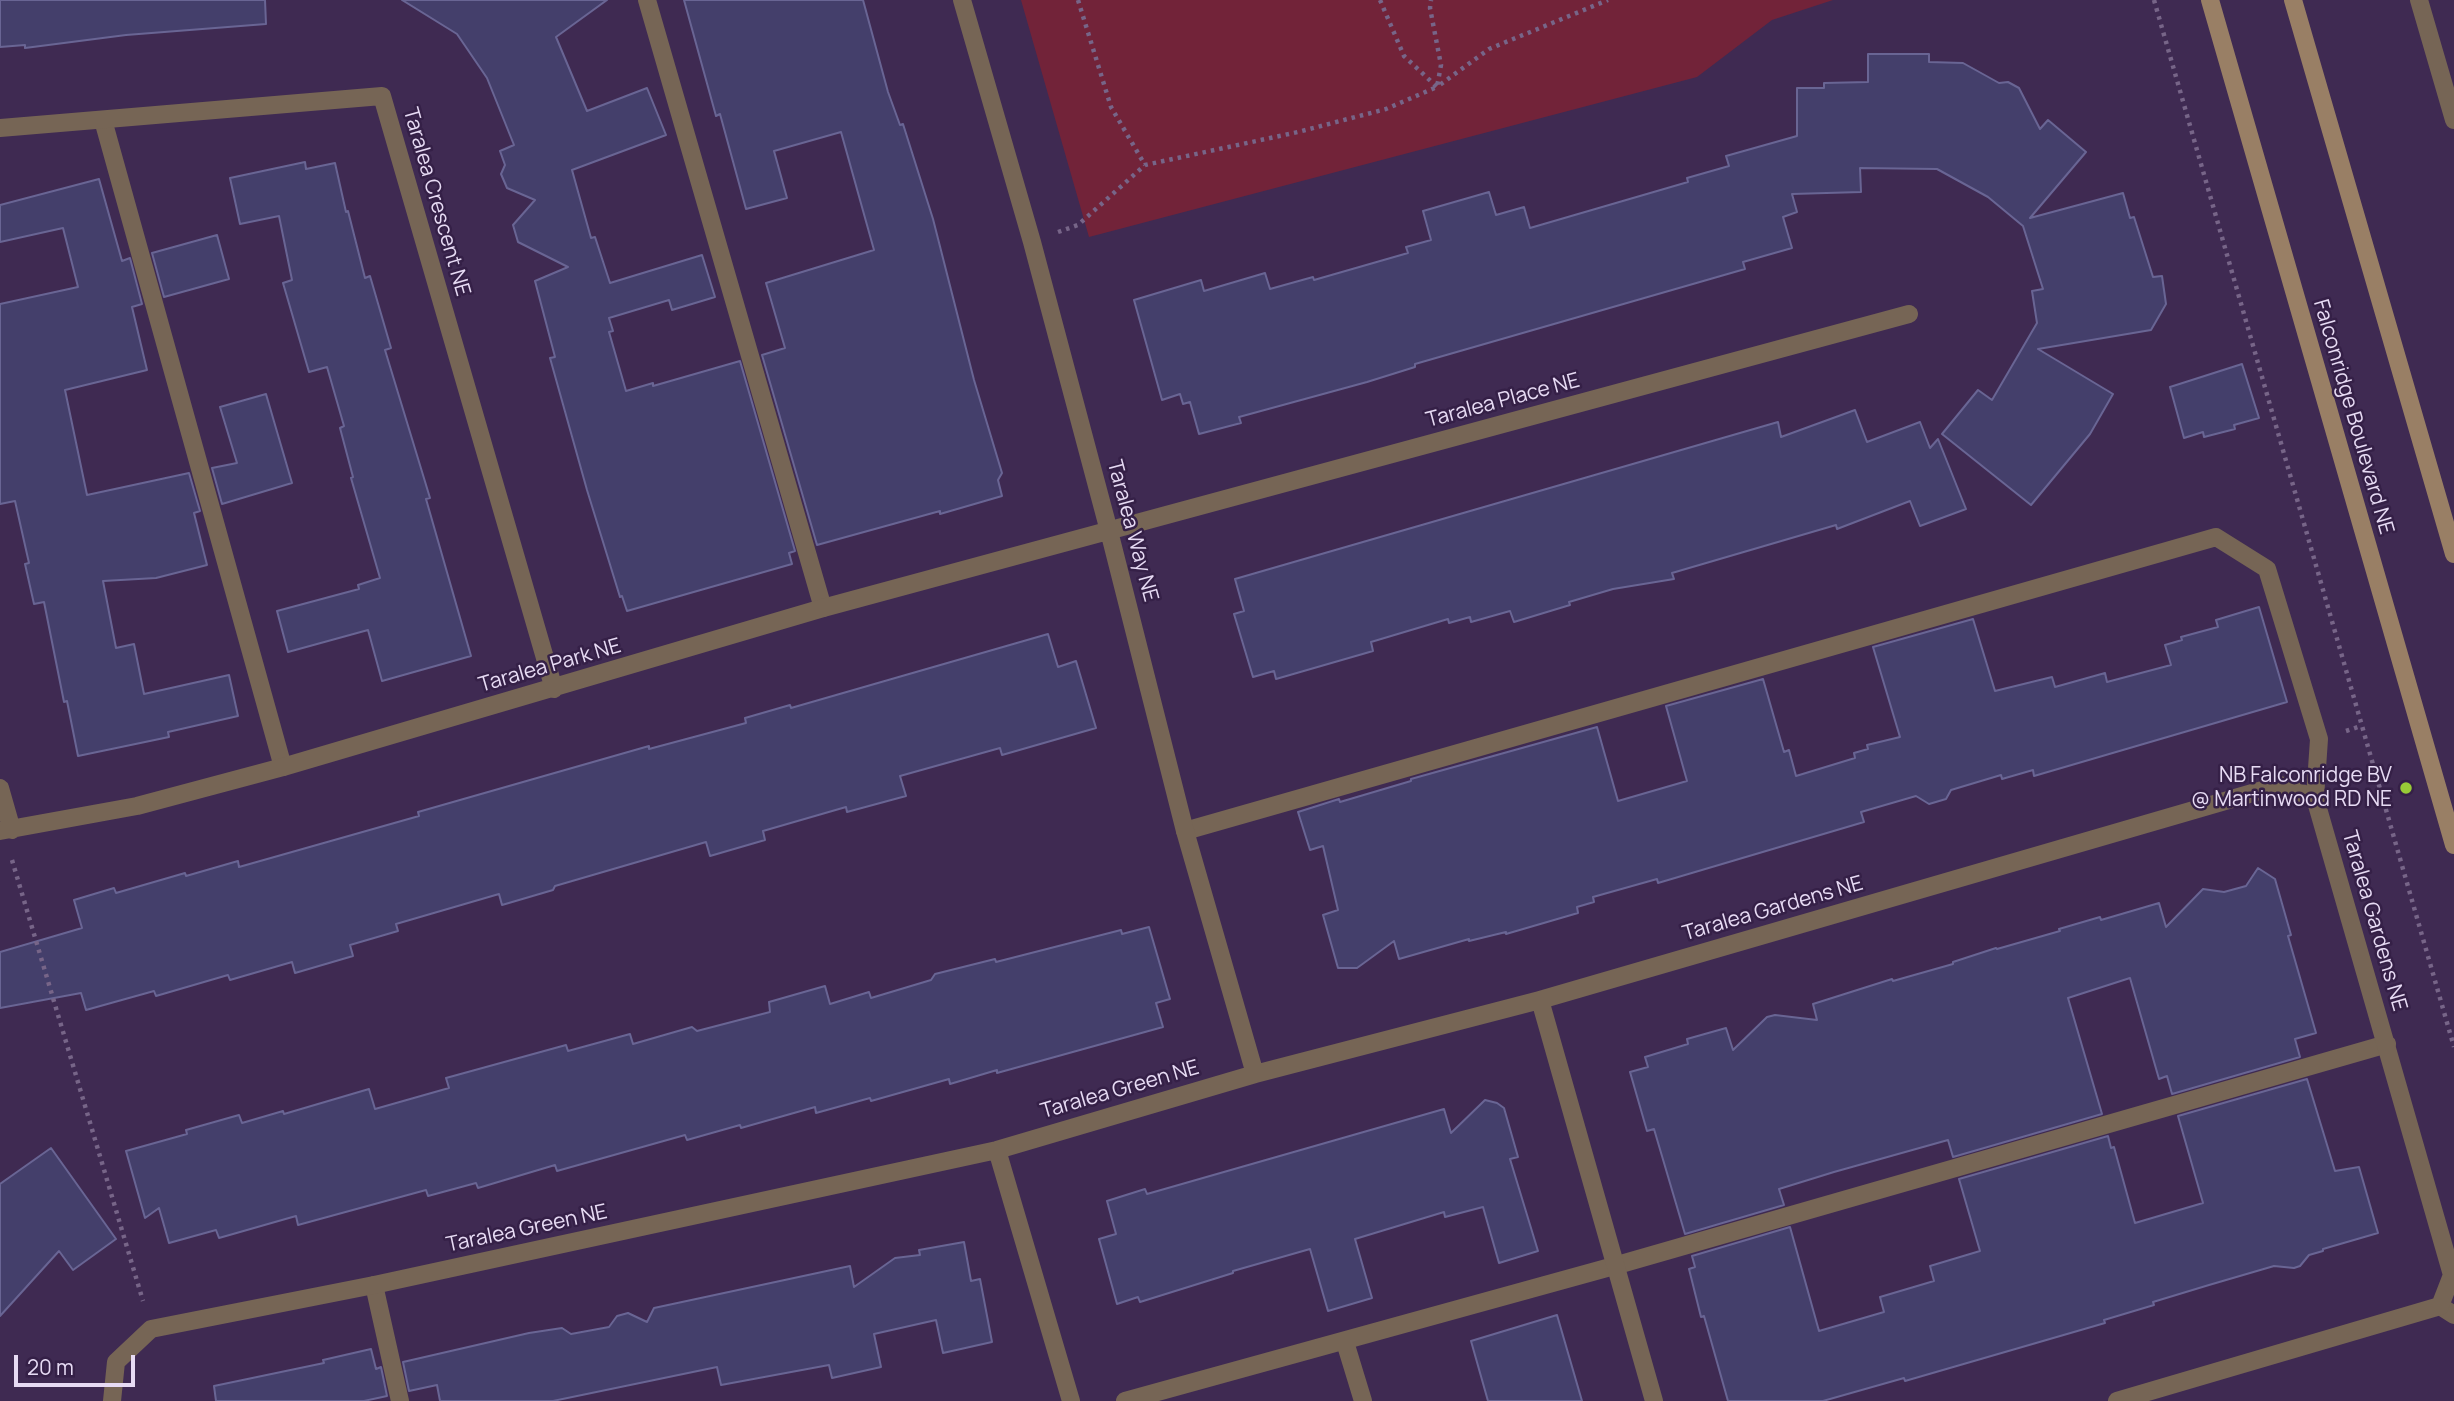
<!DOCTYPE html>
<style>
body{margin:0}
#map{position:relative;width:2454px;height:1401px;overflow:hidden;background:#3f2a52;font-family:Manrope,sans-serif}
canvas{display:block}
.scale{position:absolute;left:14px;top:1355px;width:121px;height:32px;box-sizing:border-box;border:4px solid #e7dbf4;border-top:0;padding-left:9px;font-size:21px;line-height:24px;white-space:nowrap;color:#e7dbf4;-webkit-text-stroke:5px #352047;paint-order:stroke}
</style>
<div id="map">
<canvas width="2454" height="1401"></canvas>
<div class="scale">20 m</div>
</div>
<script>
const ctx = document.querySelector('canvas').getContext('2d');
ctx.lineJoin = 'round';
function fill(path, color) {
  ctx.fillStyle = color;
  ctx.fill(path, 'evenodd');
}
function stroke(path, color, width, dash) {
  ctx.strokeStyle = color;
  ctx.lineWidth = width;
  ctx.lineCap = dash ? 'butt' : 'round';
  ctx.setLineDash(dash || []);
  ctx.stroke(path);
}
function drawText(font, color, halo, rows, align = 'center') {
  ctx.font = font + ' Manrope,sans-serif';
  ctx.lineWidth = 5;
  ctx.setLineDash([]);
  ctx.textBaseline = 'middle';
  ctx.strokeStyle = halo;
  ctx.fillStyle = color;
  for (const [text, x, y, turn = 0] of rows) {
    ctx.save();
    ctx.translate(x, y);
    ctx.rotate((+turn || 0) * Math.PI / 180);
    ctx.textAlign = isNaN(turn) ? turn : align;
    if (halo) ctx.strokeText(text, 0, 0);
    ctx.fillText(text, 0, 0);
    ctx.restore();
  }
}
const green = new Path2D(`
 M 1021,0 L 1833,0 L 1772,20 L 1697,77 L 1089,237 Z`);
const building = new Path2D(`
 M 0,0 L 265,0 L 266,24 L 126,35 L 25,48 L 25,45 L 0,47 Z
 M 402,0 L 607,0 L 556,37 L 587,111 L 647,88 L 666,135 L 572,170 L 591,238 L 595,237 L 610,283 L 702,255 L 715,297 L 672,310 L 669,300 L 609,318 L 613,331 L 609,332 L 626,391 L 653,383 L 653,386 L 740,361 L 795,551 L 789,553 L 792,564 L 627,611 L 622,596 L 620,597 L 587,490 L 550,358 L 555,357 L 535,281 L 568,267 L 518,242 L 513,225 L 535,200 L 507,188 L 501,174 L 505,165 L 500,151 L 514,145 L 487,78 L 457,34 Z
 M 684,0 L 863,0 L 888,92 L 900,125 L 903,124 L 933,219 L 974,380 L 1002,473 L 998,480 L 1002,496 L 940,514 L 940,511 L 817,545 L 762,355 L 785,348 L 766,283 L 874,250 L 841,132 L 774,151 L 787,198 L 746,209 L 720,114 L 716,116 Z
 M 1868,54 L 1929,54 L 1929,62 L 1963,63 L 1999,83 L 2008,82 L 2019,88 L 2040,129 L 2048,120 L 2086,152 L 2030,218 L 2123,193 L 2130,218 L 2134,217 L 2153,277 L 2162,276 L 2166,304 L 2151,330 L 2038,349 L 2113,394 L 2090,434 L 2031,505 L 1942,434 L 1978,390 L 1992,400 L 2037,323 L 2032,291 L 2043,289 L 2023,226 L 1988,197 L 1937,169 L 1860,168 L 1861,192 L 1792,194 L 1797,212 L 1783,217 L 1792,248 L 1743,262 L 1745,269 L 1415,364 L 1415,367 L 1367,382 L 1239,417 L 1241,423 L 1199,434 L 1190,402 L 1183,404 L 1180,394 L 1162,400 L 1134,300 L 1201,280 L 1204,291 L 1265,273 L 1270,289 L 1313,277 L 1314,280 L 1408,253 L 1406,247 L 1431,240 L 1423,211 L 1489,192 L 1496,215 L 1524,207 L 1530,228 L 1688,182 L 1687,178 L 1729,166 L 1726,156 L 1797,136 L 1797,88 L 1824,88 L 1824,83 L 1868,82 Z
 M 305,162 L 306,169 L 335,163 L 346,212 L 348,211 L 365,278 L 370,276 L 391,348 L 385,350 L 430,498 L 426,499 L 471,656 L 382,681 L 368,630 L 288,652 L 277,611 L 359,589 L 358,585 L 380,578 L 351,478 L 353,477 L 340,428 L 344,426 L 327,367 L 309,372 L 283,283 L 292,280 L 279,216 L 240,224 L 230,178 Z
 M 99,179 L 122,261 L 130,258 L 142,304 L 132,307 L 147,370 L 65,390 L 87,495 L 189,473 L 200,511 L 194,513 L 207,565 L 156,578 L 103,581 L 116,648 L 134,644 L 144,694 L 229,675 L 238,716 L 168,732 L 169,737 L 78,756 L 67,701 L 64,702 L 44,602 L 34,604 L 25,564 L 29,563 L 15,501 L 0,504 L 0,304 L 78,287 L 63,228 L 0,242 L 0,205 Z
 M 217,235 L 229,279 L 164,297 L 152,253 Z
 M 2242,364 L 2259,418 L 2234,425 L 2235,429 L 2204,437 L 2203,432 L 2184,438 L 2170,387 Z
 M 266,394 L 292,483 L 222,504 L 212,468 L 237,463 L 220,407 Z
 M 1855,410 L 1867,442 L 1920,422 L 1930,448 L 1938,439 L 1966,509 L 1920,526 L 1910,501 L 1837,529 L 1836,525 L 1672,573 L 1674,579 L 1613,589 L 1569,602 L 1570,605 L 1514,622 L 1510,611 L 1471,622 L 1470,617 L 1449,623 L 1448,619 L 1371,642 L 1373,651 L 1276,679 L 1274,671 L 1253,677 L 1234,614 L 1244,611 L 1235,579 L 1778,422 L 1781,437 Z
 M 2259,607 L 2287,702 L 2034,776 L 2033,770 L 2002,779 L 2001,775 L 1951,790 L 1946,799 L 1929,804 L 1916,796 L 1861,812 L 1864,822 L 1658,883 L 1657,879 L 1593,897 L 1594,902 L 1577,907 L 1578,913 L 1506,934 L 1506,932 L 1469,941 L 1469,939 L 1399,959 L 1394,941 L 1357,968 L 1338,968 L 1323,915 L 1338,910 L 1323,846 L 1310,850 L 1298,812 L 1339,799 L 1340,802 L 1411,781 L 1411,779 L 1597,727 L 1618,801 L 1687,781 L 1666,706 L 1763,679 L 1784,752 L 1789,750 L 1796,776 L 1855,758 L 1854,753 L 1868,749 L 1867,745 L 1900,737 L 1873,647 L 1973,619 L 1995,691 L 2052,677 L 2055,687 L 2105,673 L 2107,682 L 2171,665 L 2165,645 L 2182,640 L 2181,637 L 2218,627 L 2216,620 Z
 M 1048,634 L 1058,667 L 1076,661 L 1096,728 L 1002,755 L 1000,748 L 900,776 L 906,796 L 847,812 L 846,807 L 763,831 L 765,840 L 710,856 L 706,842 L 555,886 L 553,890 L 502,905 L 499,894 L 396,924 L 398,931 L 350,945 L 353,956 L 295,973 L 292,962 L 230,980 L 228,975 L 156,996 L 154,991 L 86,1010 L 81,993 L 0,1008 L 0,952 L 82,928 L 74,900 L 114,888 L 116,893 L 185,873 L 186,876 L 238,861 L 239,867 L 419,816 L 418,812 L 649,746 L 649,749 L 746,723 L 745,718 L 790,705 L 791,708 Z
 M 2258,868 L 2275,879 L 2291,935 L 2288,936 L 2316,1033 L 2295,1039 L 2300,1057 L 2172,1094 L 2167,1076 L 2159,1079 L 2130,978 L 2068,998 L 2102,1114 L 1953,1157 L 1948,1140 L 1834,1172 L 1779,1189 L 1784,1205 L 1685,1234 L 1654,1129 L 1647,1131 L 1630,1072 L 1648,1067 L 1645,1057 L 1688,1044 L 1687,1039 L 1726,1028 L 1733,1050 L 1767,1017 L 1775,1015 L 1817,1020 L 1813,1004 L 1892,979 L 1893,981 L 1953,964 L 1953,962 L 1996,948 L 1997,949 L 2060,931 L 2059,929 L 2100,917 L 2101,920 L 2159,903 L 2166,927 L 2203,889 L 2224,892 L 2246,886 Z
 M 1149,927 L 1170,999 L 1156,1003 L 1163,1027 L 997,1073 L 997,1070 L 950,1084 L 949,1079 L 871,1101 L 870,1098 L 816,1113 L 815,1107 L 741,1128 L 740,1125 L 687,1140 L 685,1135 L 557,1171 L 555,1165 L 478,1188 L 476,1183 L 428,1196 L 426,1190 L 298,1225 L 296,1216 L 219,1238 L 216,1230 L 169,1243 L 159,1208 L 145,1218 L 126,1151 L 187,1134 L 186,1130 L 239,1115 L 242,1123 L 283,1111 L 284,1114 L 369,1089 L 375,1109 L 449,1088 L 446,1078 L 566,1045 L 568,1051 L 630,1034 L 633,1044 L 692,1027 L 697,1031 L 770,1012 L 769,1002 L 825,986 L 830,1004 L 869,992 L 871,998 L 931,980 L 935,974 L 995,959 L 996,962 L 1121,930 L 1122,934 Z
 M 2307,1079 L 2335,1171 L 2359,1167 L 2378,1233 L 2323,1249 L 2323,1251 L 2309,1255 L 2300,1266 L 2294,1268 L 2274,1266 L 2209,1285 L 2153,1302 L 2154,1305 L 2104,1320 L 2105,1323 L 1905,1381 L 1904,1378 L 1823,1401 L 1728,1401 L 1704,1316 L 1701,1317 L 1689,1269 L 1695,1267 L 1692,1256 L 1790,1227 L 1819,1331 L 1884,1312 L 1880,1297 L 1934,1281 L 1930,1266 L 1980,1251 L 1959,1179 L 2108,1136 L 2111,1148 L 2114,1147 L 2135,1223 L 2203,1203 L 2178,1116 Z
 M 1485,1100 L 1497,1103 L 1504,1108 L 1518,1157 L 1510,1159 L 1538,1251 L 1499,1263 L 1483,1207 L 1445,1217 L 1444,1212 L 1355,1239 L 1372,1298 L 1328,1311 L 1310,1249 L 1233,1271 L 1233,1273 L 1140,1302 L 1138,1297 L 1117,1304 L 1099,1239 L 1116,1234 L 1107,1201 L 1145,1189 L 1147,1194 L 1444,1109 L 1451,1133 Z
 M 51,1148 L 116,1239 L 73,1270 L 59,1251 L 0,1316 L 0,1184 Z
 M 964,1242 L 971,1281 L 980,1279 L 992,1342 L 943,1353 L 936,1320 L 874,1334 L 881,1367 L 832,1378 L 829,1365 L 721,1385 L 717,1367 L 553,1401 L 440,1401 L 437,1385 L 409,1391 L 403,1362 L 529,1333 L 562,1328 L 571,1334 L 609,1327 L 617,1316 L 628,1313 L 647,1322 L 654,1308 L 850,1266 L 854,1287 L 895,1258 L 920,1255 L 919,1250 Z
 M 1557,1315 L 1582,1401 L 1488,1401 L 1471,1341 Z
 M 371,1349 L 376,1369 L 381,1367 L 387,1396 L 364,1401 L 216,1401 L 214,1386 L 324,1363 L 323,1360 Z`);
const path = new Path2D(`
 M 1078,0 L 1111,107 L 1145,165
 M 1380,0 L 1404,56 L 1437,87 L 1489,49 L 1608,0
 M 2154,0 L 2454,1047
 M 1058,232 L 1078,225 L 1145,165 L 1298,132 L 1386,109 L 1437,87 L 1441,65 L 1430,8 L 1431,0
 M 2346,731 L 2361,726
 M 12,860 L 143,1301`);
const lane = new Path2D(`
 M 647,0 L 823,608
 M 103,120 L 283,767
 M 1185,831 L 2216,537 L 2267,569 L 2319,739 L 2315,798
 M 374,1285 L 400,1401
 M 2440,1306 L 2454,1315
 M 1345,1342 L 1363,1401
 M 1125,1401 L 1614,1266 L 2387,1044`);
const street = new Path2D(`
 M 962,0 L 1032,242 L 1109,531 L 1185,831 L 1255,1074
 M 2419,0 L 2454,120
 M 0,128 L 382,96 L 554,689
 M 0,788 L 12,830
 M 0,831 L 137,806 L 283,767 L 823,608 L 1909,314
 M 997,1150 L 1255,1074 L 1540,1000
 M 112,1401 L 116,1362 L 151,1329 L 374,1285 L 997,1150 L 1071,1401
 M 1654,1401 L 1540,1000 L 2280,785 L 2315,798 L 2452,1275 L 2440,1306 L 2117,1401`);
const secondary = new Path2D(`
 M 2210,0 L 2454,845
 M 2293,0 L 2454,554`);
const markers = [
 [2406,788,7,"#98cb37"]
];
const streetNames = [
 ["Taralea Crescent NE",436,202,74],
 ["Taralea Place NE",1503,401,-15],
 ["Falconridge Boulevard NE",2353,417,74],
 ["Taralea Way NE",1132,531,75],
 ["Taralea Park NE",550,666,-16],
 ["Taralea Gardens NE",1773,909,-16],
 ["Taralea Gardens NE",2374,921,74],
 ["Taralea Green NE",1120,1090,-16],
 ["Taralea Green NE",527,1229,-12]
];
const poiNames = [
 ["NB Falconridge BV",2392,776],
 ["@ Martinwood RD NE",2392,800]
];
fill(green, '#722339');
fill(building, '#443f6b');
stroke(building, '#696594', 2);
stroke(path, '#776588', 4.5, [3.5, 5]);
stroke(lane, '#766555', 18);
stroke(street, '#766555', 18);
stroke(secondary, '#997f65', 18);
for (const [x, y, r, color] of markers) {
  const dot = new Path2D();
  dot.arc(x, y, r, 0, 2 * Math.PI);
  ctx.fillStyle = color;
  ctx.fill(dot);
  stroke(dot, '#352047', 2.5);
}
drawText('21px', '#e7dbf4', '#352047', streetNames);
drawText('21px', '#e7dbf4', '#352047', poiNames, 'right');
</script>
